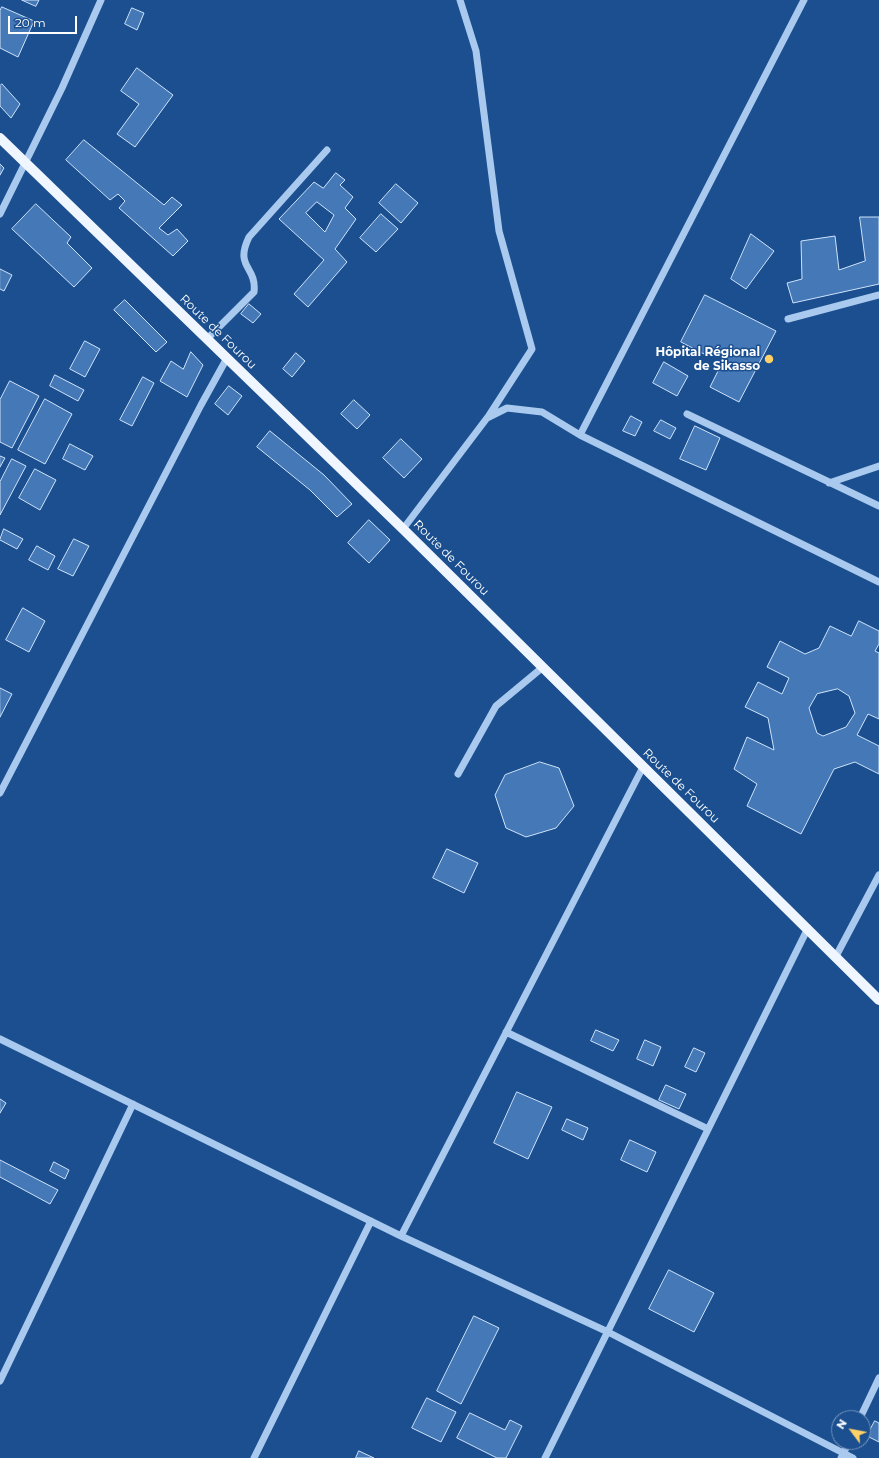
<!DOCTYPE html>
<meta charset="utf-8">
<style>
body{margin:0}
#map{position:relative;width:879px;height:1458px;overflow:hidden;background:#1b4f8f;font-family:Montserrat,sans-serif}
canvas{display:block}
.north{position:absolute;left:831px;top:1410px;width:40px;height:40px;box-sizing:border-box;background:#1b4f8f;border:1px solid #7695bc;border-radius:50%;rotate:302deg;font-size:11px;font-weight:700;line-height:16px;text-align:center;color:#fff}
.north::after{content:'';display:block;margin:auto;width:14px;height:18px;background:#ffd166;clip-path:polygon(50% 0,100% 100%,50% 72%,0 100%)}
.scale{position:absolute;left:8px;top:16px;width:69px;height:18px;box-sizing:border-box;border:2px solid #fff;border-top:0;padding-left:5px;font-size:12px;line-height:14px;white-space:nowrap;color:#fff;-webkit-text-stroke:3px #1b4f8f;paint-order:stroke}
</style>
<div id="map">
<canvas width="879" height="1458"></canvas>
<div class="north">N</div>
<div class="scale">20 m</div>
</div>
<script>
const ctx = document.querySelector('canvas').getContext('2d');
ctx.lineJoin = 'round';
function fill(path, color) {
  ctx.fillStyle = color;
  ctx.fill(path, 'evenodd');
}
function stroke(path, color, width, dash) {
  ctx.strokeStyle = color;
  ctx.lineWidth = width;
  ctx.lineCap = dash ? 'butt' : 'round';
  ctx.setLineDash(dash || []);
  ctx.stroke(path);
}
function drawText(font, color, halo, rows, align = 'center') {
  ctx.font = font + ' Montserrat,sans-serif';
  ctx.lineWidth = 3;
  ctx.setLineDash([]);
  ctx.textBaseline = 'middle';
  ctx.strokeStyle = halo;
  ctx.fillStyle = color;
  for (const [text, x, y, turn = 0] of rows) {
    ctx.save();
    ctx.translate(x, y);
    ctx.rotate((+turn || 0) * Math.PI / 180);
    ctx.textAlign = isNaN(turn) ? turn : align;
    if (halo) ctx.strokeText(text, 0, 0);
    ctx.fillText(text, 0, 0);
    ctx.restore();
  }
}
const building = new Path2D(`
 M 22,0 L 39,0 L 36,6 Z
 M 2,7 L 34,21 L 18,57 L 0,48 L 0,11 Z
 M 132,8 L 144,13 L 137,30 L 125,24 Z
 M 137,68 L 173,95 L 135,147 L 117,134 L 139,104 L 121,91 Z
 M 2,84 L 20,104 L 11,118 L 0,106 L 0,86 Z
 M 84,140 L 164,205 L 172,197 L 182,205 L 159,228 L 168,235 L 177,229 L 188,241 L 173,256 L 119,208 L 125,201 L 118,194 L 110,200 L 66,160 Z
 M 0,164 L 4,168 L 0,175 Z
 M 336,173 L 345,180 L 340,185 L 353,197 L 345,208 L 356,219 L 335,249 L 347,262 L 308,307 L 294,294 L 324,260 L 279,219 L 314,182 L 323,188 ZM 317,202 L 334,215 L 325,232 L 306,213 Z
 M 396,184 L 418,203 L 401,223 L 379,203 Z
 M 36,204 L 71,237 L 67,243 L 92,268 L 74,287 L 12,229 Z
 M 381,214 L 398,229 L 376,252 L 360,238 Z
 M 860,217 L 879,217 L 879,284 L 793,303 L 787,283 L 802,279 L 801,241 L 835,236 L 839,270 L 865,261 Z
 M 751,234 L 774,251 L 746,289 L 731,279 Z
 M 0,269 L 12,275 L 4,291 L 0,289 Z
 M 705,295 L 776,331 L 739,402 L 710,387 L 725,357 L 714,351 L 704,354 L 681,342 Z
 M 125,300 L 167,342 L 156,352 L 114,310 Z
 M 249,304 L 261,314 L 253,323 L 241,314 Z
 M 85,341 L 100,349 L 85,377 L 70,369 Z
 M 191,352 L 203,365 L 187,397 L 160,381 L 171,361 L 183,369 Z
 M 296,353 L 305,361 L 292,377 L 283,369 Z
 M 664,362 L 688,376 L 677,396 L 653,383 Z
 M 55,375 L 84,390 L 78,401 L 50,386 Z
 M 143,377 L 154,383 L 132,426 L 120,420 Z
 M 10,381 L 39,396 L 12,448 L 0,442 L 0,400 Z
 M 229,386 L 242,396 L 228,415 L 215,404 Z
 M 45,399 L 72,414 L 45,464 L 18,450 Z
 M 354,400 L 370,415 L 357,429 L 341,414 Z
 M 631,416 L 642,422 L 635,436 L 623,431 Z
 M 661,420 L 676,428 L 670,439 L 654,431 Z
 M 695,426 L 720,438 L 706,470 L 680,459 Z
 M 270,431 L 324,475 L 352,504 L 337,517 L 310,490 L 257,447 Z
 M 401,439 L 422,459 L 404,478 L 383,458 Z
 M 70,444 L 93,456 L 85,470 L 63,459 Z
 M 0,456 L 5,458 L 0,467 Z
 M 12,459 L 26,466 L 0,515 L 0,482 Z
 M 35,469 L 56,480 L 40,510 L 19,498 Z
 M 369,520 L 390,540 L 369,563 L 348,543 Z
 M 4,529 L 23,539 L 17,549 L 0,540 Z
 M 74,539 L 89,546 L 73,576 L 58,569 Z
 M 37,546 L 55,556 L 48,570 L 29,560 Z
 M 23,608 L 45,621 L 29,652 L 6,640 Z
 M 859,621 L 879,631 L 879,644 L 875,651 L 879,653 L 879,719 L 868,714 L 857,735 L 879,746 L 879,774 L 855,762 L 834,769 L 801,834 L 747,806 L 757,784 L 734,769 L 747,737 L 774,750 L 768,718 L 745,707 L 758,682 L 782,694 L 789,678 L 767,667 L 780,641 L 805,654 L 819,648 L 830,626 L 851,636 ZM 838,689 L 849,696 L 855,713 L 846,727 L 823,736 L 817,733 L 809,708 L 817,694 Z
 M 0,688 L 12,694 L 0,717 Z
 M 540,762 L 559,768 L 574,806 L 556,828 L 526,837 L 506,828 L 495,795 L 505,775 Z
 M 447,849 L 478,863 L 464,893 L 433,878 Z
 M 596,1030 L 619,1040 L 613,1051 L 591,1041 Z
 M 645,1040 L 661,1047 L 653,1066 L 637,1059 Z
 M 694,1048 L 705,1053 L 696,1072 L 685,1067 Z
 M 666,1085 L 686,1094 L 679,1109 L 659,1100 Z
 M 517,1092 L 552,1107 L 528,1159 L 494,1143 Z
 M 0,1099 L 6,1103 L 0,1113 Z
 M 567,1119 L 588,1128 L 583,1140 L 562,1130 Z
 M 630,1140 L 656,1152 L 647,1172 L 621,1160 Z
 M 0,1160 L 58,1190 L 50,1204 L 0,1177 Z
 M 54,1162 L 69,1170 L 65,1179 L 50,1171 Z
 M 669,1270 L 714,1293 L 694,1332 L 649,1309 Z
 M 474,1316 L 499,1328 L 461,1404 L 437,1391 Z
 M 427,1398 L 456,1412 L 441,1442 L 412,1428 Z
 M 470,1413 L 505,1430 L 510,1420 L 522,1426 L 506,1458 L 497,1458 L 457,1438 Z
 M 875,1421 L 879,1423 L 879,1442 L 867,1436 Z
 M 359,1451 L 374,1458 L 356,1458 Z`);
const minor = new Path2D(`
 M 460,0 L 476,51 L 499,231 L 532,349 L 488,417
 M 0,214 L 62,88 L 101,0
 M 788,319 L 879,295
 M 207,339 L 254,292 C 257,266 234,268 249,237 L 327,150
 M 687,414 L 879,506
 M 580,435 L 804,0
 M 829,483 L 879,466
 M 403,529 L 487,418 L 507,408 L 542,412 L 580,435 L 879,582
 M 458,774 L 496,706 L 543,667
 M 0,793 L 201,405 L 227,358
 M 835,958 L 879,875
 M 506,1032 L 708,1129
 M 0,1039 L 401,1236 L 608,1332 L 853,1458
 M 401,1236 L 643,767
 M 0,1381 L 133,1104
 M 860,1418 L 879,1378
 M 254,1458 L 371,1221
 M 545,1458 L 808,928
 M 841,1458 L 849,1442`);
const major = new Path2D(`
 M 0,138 L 403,529 L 879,1000`);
const markers = [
 [769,359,5,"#ffd166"]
];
const streetNames = [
 ["Route de Fourou",218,332,44],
 ["Route de Fourou",451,558,45],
 ["Route de Fourou",681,786,44]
];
const poiNames = [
 ["Hôpital Régional",760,352],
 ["de Sikasso",760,366]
];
fill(building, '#4478b7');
stroke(building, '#cfe3fa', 1);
stroke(minor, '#a9c9ee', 7);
stroke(major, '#f0f6ff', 10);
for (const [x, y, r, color] of markers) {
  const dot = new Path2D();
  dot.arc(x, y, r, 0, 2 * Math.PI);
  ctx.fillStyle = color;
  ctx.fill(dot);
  stroke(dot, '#1b4f8f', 1.5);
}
drawText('12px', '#fff', '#1b4f8f', streetNames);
drawText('bold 12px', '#fff', '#1b4f8f', poiNames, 'right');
</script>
